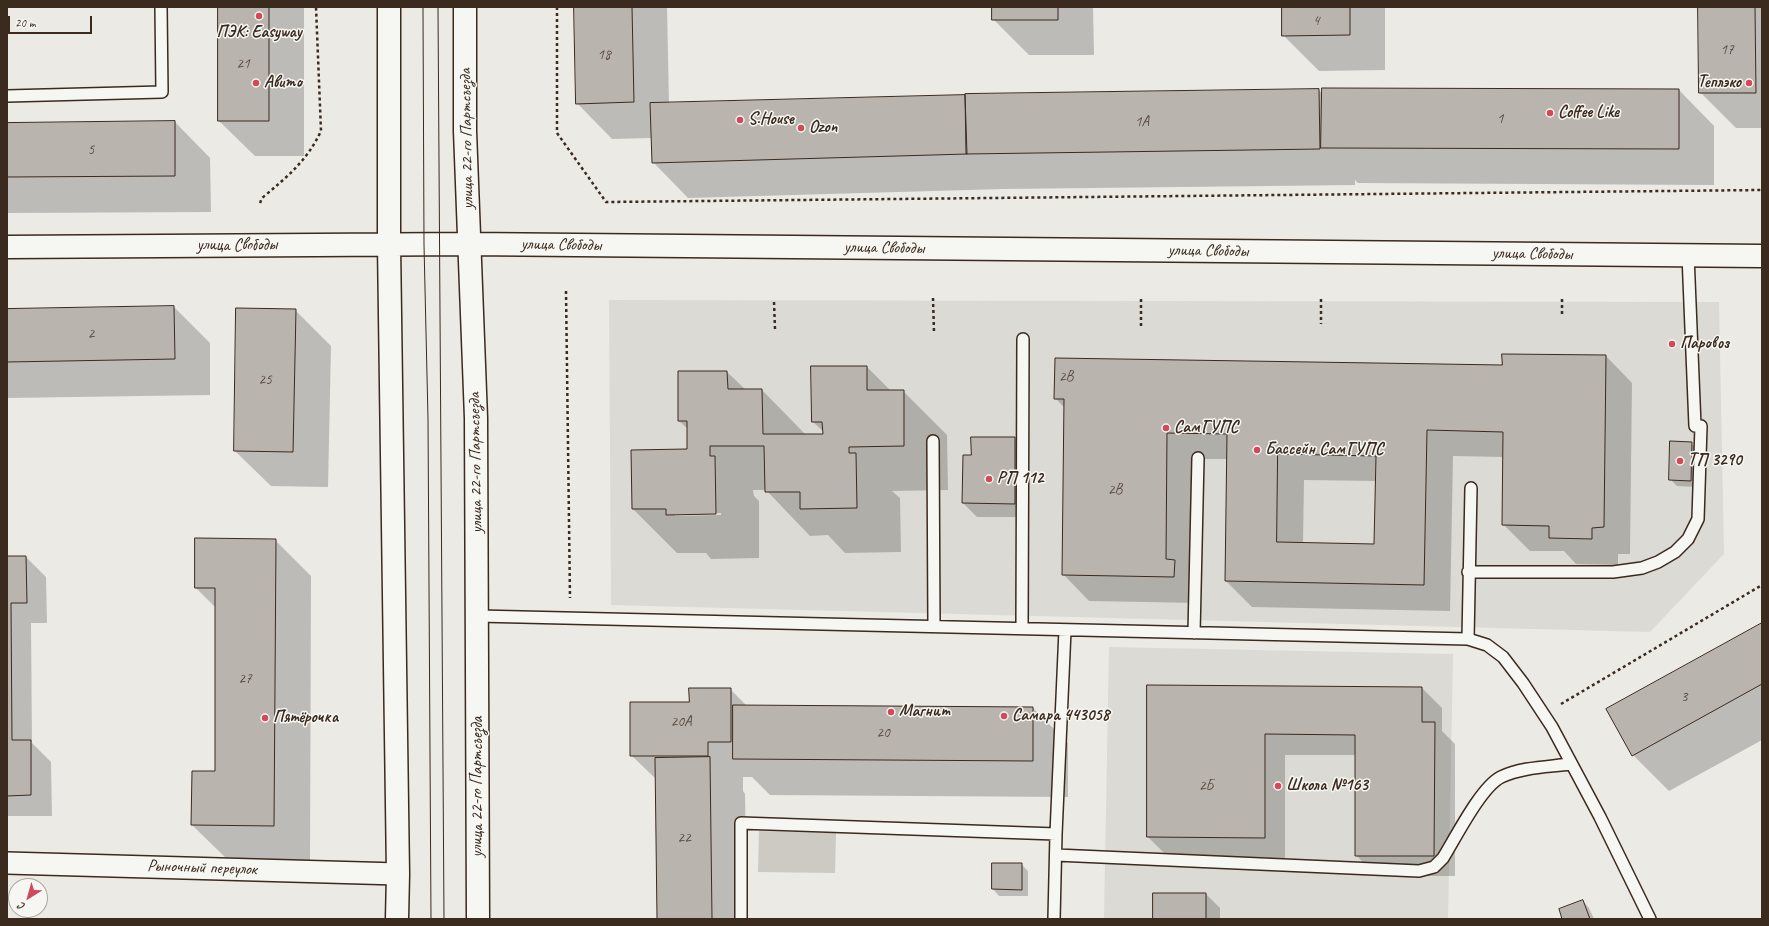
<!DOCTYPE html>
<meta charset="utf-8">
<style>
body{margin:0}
#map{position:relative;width:1769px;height:926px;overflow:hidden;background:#ebeae5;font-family:Caveat,sans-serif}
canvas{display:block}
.frame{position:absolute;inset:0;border:8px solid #3b2a1e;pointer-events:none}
.north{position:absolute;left:8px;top:878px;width:40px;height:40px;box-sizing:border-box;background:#f6f6f2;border:1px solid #aba49d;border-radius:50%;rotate:217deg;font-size:11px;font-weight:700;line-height:16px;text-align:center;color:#3b2a1e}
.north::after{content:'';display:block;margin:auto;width:14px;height:18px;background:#d1495b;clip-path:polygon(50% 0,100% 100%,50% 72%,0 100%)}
.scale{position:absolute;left:8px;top:16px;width:84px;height:18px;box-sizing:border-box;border:2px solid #3b2a1e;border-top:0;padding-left:5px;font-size:12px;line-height:14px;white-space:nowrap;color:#3b2a1e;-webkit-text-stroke:3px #f6f6f2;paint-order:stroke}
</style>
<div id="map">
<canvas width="1769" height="926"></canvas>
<div class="frame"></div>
<div class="north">С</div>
<div class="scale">20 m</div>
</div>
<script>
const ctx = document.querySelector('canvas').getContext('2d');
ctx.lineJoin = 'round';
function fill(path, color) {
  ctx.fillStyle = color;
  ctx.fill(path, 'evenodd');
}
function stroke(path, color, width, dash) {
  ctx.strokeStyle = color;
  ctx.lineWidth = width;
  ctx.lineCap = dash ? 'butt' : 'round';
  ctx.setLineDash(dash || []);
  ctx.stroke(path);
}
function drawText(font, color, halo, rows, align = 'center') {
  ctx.font = font + ' Caveat,sans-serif';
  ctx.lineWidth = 3;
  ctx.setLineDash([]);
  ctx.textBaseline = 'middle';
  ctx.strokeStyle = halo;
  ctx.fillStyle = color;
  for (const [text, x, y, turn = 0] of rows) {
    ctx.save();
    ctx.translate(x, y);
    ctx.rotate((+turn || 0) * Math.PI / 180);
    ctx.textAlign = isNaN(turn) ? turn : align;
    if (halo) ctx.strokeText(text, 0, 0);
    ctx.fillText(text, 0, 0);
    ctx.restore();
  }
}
const built = new Path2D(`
 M 609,300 L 1719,302 L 1724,554 L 1650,632 L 611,605 Z
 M 1109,647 L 1453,654 L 1448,919 L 1104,919 Z`);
const green = new Path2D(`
 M 759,831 L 836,833 L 835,873 L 758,872 Z`);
const shadow = new Path2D(`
 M 219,7 L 304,7 L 304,156 L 255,156 L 219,121 Z
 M 575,7 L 667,7 L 669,104 L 965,95 L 1319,90 L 1323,95 L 1679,90 L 1714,126 L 1714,185 L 1358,183 L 1355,180 L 1355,185 L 1003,189 L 688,198 L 653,162 L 652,138 L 612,139 L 577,103 Z
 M 993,7 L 1093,7 L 1094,55 L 1029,55 L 993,19 Z
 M 1283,7 L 1385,7 L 1385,70 L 1319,71 L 1283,35 Z
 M 1699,7 L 1762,7 L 1762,128 L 1736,128 L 1700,92 Z
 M 175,122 L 210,158 L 211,212 L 7,213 L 7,124 Z
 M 174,307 L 210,343 L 210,395 L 7,398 L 7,310 Z
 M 295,310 L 331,346 L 328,487 L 271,486 L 235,451 Z
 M 1606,356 L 1632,383 L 1630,554 L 1618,554 L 1618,565 L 1576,564 L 1564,551 L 1530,551 L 1503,524 L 1504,457 L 1453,456 L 1450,611 L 1252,607 L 1226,581 L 1228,459 L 1194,459 L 1192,578 L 1201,587 L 1200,603 L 1089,601 L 1063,574 L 1065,408 L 1055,398 L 1503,366 ZM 1304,480 L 1376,481 L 1375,545 L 1303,543 Z
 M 867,367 L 891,391 L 903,391 L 947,435 L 948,490 L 892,491 L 900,498 L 901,552 L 845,553 L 828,535 L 810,536 L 766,490 L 753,490 L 754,496 L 759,501 L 759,558 L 711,559 L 706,553 L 677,553 L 633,509 L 688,450 L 688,429 L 679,421 L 679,372 L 727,372 L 746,390 L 762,390 L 806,435 L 824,435 L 824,432 L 813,422 ZM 721,513 L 721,515 L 675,516 L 675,514 Z
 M 1015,438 L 1029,452 L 1028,517 L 977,517 L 963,503 L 964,456 L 972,456 Z
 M 1691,443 L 1698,450 L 1697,487 L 1677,486 L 1670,479 Z
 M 275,540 L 311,576 L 310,861 L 228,860 L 192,825 L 216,772 L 216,608 L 196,588 Z
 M 7,557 L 26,557 L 46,577 L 47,623 L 31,623 L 32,743 L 51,762 L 52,816 L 7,816 Z
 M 1762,624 L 1762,740 L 1669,791 L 1633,755 Z
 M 1148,686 L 1422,688 L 1442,708 L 1442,731 L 1455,744 L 1455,876 L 1376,876 L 1356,855 L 1356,755 L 1285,755 L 1285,858 L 1168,857 L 1148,837 Z
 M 730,689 L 747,706 L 1033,708 L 1068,743 L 1068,797 L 770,795 L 752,777 L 743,777 L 743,791 L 745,794 L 747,919 L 658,919 L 657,780 L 631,755 L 690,703 Z
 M 1021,864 L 1028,871 L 1028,896 L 999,896 L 993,889 Z
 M 1206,894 L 1220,908 L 1220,919 L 1154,919 Z
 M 1583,901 L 1589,908 L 1594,919 L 1564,919 Z`);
const building = new Path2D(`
 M 218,7 L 269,7 L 269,121 L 218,121 Z
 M 574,7 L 632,7 L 634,102 L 576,104 Z
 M 992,7 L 1058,7 L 1058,20 L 992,20 Z
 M 1282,7 L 1350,7 L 1350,35 L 1282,36 Z
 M 1698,7 L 1755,7 L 1756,93 L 1699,93 Z
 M 1322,88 L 1679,89 L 1679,149 L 1321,148 Z
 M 1319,89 L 1320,149 L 966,154 L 965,94 Z
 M 965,95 L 967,154 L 652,163 L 650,103 Z
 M 175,121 L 175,176 L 7,177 L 7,123 Z
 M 174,306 L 175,359 L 7,362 L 7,309 Z
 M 236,308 L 296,309 L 293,452 L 234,451 Z
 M 1502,354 L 1606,355 L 1604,527 L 1592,528 L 1592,539 L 1549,538 L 1549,526 L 1502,525 L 1503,432 L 1427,430 L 1424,585 L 1225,581 L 1227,434 L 1167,433 L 1166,559 L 1175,560 L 1174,577 L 1062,575 L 1064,399 L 1054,399 L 1055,358 L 1502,365 ZM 1278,454 L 1376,456 L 1374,544 L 1277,542 Z
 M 811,366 L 867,366 L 867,390 L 904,390 L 904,446 L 849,447 L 849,453 L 856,453 L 857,508 L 800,509 L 800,492 L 765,492 L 764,446 L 710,446 L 710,456 L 715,456 L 716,514 L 666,515 L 666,509 L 632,509 L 631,450 L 687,449 L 687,421 L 678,421 L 678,371 L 727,371 L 728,389 L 762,389 L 763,434 L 823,434 L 822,422 L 812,422 Z
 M 971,437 L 1015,437 L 1015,504 L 962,503 L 963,455 L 971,455 Z
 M 1670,441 L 1692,442 L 1691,481 L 1669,480 Z
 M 195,538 L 276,539 L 274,826 L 191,825 L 192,771 L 215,771 L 215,588 L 195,588 Z
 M 7,556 L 26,556 L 27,603 L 11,603 L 12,740 L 31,740 L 31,795 L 7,796 Z
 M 1762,623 L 1762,684 L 1632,756 L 1606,709 Z
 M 1147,685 L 1422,687 L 1422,722 L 1435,722 L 1434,856 L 1355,856 L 1355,735 L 1265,734 L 1265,838 L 1147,837 Z
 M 689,688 L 731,688 L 731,742 L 708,742 L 708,756 L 630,756 L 630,702 L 689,702 Z
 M 733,705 L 1033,707 L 1033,761 L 733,759 Z
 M 710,757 L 712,919 L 657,919 L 655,758 Z
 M 992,863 L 1022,863 L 1022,890 L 992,889 Z
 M 1153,893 L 1206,893 L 1206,919 L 1153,919 Z
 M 1583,900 L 1590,919 L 1562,919 L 1559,909 Z`);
const path = new Path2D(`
 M 557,7 L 557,133 L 606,202 L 1762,190
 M 260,203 L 262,198 C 287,177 307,161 321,131 L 316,7
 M 566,291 L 570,598
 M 933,298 L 934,332
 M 1141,299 L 1141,327
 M 1321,299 L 1321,324
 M 1562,299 L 1562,314
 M 774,302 L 775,329
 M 1561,704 L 1762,585`);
const lane = new Path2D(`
 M 7,96 L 162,92 L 161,7
 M 933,441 L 934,626
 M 1468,572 L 1613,572 L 1642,568 L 1658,562 L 1675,552 L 1688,539 L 1698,519 L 1701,426 L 1695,426 L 1688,255
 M 478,616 L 1468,639 L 1487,645 L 1503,657 L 1523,683 L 1552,727 L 1600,817 L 1650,919
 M 1022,628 L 1023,339
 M 1194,633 L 1198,458
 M 1468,639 L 1471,488
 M 1056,855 L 1419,871 L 1434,867 L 1443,858 C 1456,837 1481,787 1501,777 C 1522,767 1548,767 1570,764
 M 741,919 L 741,823 L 1056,834
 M 1054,919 L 1056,834 L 1065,630`);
const street = new Path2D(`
 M 7,863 L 398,874`);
const secondary = new Path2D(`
 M 389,7 L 389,245 L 398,874 L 397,919
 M 465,7 L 465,131 L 476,418 L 478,919
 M 7,247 L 469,244 L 1762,256`);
const tram = new Path2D(`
 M 423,7 L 424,245 L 428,419 L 431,919
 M 438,7 L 444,919`);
const markers = [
 [259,16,4,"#d1495b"],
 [256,83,4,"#d1495b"],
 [1749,83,4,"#d1495b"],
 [1550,113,4,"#d1495b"],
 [740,120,4,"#d1495b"],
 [801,128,4,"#d1495b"],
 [1672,344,4,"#d1495b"],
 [1166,428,4,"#d1495b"],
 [1257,450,4,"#d1495b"],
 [1680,461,4,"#d1495b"],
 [989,479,4,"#d1495b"],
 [891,712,4,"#d1495b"],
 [1004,716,4,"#d1495b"],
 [265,718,4,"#d1495b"],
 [1278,786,4,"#d1495b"]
];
const numberNames = [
 ["4",1316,21],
 ["17",1727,50],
 ["18",604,55],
 ["21",243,64],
 ["1",1500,119],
 ["1А",1142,122],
 ["5",91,150],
 ["2",91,334],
 ["2В",1066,377],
 ["25",265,380],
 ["2В",1115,490],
 ["27",245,679],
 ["3",1684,697],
 ["20А",681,722],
 ["20",883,733],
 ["2Б",1206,786],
 ["22",684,838]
];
const poiNames = [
 ["ПЭК: Easyway",259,33,"center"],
 ["Авито",264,83],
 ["Теплэко",1741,83,"right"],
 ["Coffee Like",1558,113],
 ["S.House",748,120],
 ["Ozon",809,128],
 ["Паровоз",1680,344],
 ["СамГУПС",1174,428],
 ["Бассейн СамГУПС",1265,450],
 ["ТП 3290",1688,461],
 ["РП 112",997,479],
 ["Магнит",899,712],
 ["Самара 443058",1012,716],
 ["Пятёрочка",273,718],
 ["Школа №163",1286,786]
];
const streetNames = [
 ["улица 22-го Партсъезда",467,139,-91],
 ["улица Свободы",561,245,1],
 ["улица Свободы",237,246],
 ["улица Свободы",884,248,1],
 ["улица Свободы",1208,251,1],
 ["улица Свободы",1532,254,1],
 ["улица 22-го Партсъезда",476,463,-91],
 ["улица 22-го Партсъезда",478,787,-90],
 ["Рыночный переулок",202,868,2]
];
fill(built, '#dcdad4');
fill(green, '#cdcac4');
fill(shadow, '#0003');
fill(building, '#bab4ae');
stroke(building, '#3b2a1e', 1);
stroke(lane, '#3b2a1e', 14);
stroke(street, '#3b2a1e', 24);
stroke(secondary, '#3b2a1e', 25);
stroke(path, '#3b2a1e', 2.5, [3, 3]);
stroke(lane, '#f6f6f2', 11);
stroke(street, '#f6f6f2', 21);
stroke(secondary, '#f6f6f2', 22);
stroke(tram, '#3b2a1e', 1);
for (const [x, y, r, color] of markers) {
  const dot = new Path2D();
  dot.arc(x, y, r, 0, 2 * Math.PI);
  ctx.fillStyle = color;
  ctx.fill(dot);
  stroke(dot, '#f6f6f2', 1.5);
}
drawText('15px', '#5b4c42', null, numberNames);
drawText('bold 17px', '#3b2a1e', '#f6f6f2', poiNames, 'left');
drawText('17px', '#3b2a1e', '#f6f6f2', streetNames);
</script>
